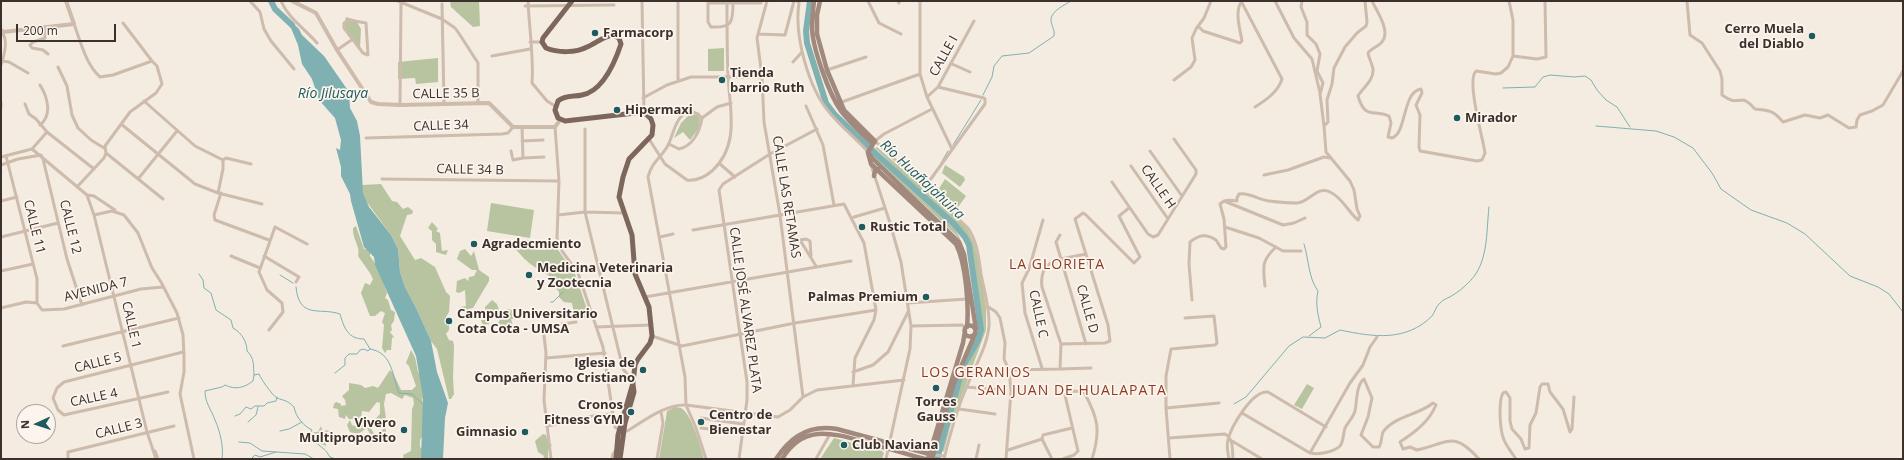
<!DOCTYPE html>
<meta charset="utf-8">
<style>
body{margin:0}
#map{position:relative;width:1904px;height:460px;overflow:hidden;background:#f4ebe1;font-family:"Open Sans",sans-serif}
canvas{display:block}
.frame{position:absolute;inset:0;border:2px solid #3b302b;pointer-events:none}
.north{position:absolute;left:16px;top:404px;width:40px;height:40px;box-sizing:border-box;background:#fbf5ee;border:1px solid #aea6a0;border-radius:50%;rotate:267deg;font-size:11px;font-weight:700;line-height:16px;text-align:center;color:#3b302b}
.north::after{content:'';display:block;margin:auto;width:14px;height:18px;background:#1f5a5e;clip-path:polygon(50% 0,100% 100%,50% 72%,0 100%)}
.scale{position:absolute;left:16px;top:24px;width:100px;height:18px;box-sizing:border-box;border:2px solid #3b302b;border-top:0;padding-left:5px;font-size:12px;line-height:14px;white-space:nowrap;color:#3b302b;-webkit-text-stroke:3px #fbf5ee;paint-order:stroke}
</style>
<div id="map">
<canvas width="1904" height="460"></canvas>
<div class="frame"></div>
<div class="north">N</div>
<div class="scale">200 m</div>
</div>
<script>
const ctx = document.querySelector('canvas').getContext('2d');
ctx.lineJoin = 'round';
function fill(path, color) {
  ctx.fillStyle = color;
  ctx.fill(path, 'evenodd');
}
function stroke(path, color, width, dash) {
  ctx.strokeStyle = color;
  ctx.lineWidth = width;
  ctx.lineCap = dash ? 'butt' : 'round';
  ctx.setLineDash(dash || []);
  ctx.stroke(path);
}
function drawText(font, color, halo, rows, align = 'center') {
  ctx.font = font + ' "Open Sans",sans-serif';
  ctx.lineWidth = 3.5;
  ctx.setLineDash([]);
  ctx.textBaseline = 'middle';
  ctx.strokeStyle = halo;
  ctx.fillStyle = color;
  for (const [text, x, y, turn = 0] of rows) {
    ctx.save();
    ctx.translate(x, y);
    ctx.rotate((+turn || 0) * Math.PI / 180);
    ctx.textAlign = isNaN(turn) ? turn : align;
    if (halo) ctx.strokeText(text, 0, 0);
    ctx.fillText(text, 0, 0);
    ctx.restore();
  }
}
const green = new Path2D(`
 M 450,1 L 479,1 L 480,26 L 473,27 L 451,7 Z
 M 346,17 L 356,20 L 361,29 L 360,48 L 347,32 L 344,24 Z
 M 724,48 L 724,71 L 708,71 L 708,49 Z
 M 438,58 L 438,82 L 416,84 L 415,78 L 398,79 L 398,62 Z
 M 690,114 L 697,115 L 700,118 L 699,128 L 690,140 L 683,132 L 674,138 L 681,123 Z
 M 877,147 L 965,224 L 974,243 L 979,263 L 986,307 L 986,330 L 950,427 L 944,451 L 940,453 L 965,371 L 981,337 L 983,329 L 971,247 L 964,233 L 875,148 Z
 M 868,148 L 953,227 C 963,240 965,252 968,268 L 960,241 L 956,235 L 867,151 Z
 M 945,165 L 964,177 L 965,180 L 960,187 L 942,173 Z
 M 945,179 L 966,196 L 956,210 L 937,192 Z
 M 381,184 L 392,201 L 397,202 L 403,209 L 408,207 L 413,211 L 412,214 L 407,215 L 400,236 L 415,260 L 421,258 L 435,267 L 446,292 L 450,296 L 449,312 L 446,317 L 449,322 L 449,330 L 446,334 L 449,340 L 453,341 L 454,346 L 453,378 L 454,394 L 451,399 L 449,399 L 437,349 L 431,341 L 417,310 L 405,287 L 400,272 L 398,249 L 391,235 L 366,201 L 363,193 L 362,185 Z
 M 491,203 L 534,210 L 530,238 L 487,231 Z
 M 432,222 L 438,229 L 436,231 L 440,233 L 442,251 L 448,250 L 446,255 L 436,252 L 436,244 L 432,240 L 432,231 L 428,228 Z
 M 356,226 L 364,249 L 370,250 L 370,256 L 378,268 L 387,293 L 385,298 L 388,300 L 391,310 L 395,312 L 394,321 L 391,325 L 392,330 L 390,332 L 394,337 L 392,338 L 391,350 L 387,350 L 385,353 L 382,348 L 384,325 L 382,322 L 385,313 L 381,311 L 375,316 L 370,316 L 361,293 L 365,283 L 370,285 L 373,279 L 370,273 L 358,256 C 361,248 352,238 353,228 Z
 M 526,240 L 551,243 L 556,247 L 575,274 L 588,312 L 584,319 L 575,319 L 572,303 L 564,302 L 559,297 L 559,292 L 553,284 L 552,278 C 544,272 534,268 527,261 C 522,257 521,254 515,249 L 516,244 Z
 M 465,249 L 471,256 L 474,251 L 479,270 L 489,277 L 489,281 L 473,308 L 468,309 L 468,311 L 465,313 L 461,311 L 460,307 L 466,306 L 465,290 L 459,293 L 456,292 L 457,281 L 465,278 L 468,281 L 469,277 L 474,276 L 477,270 L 472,270 L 457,259 L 460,251 Z
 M 492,300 L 497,304 L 499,310 L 502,312 L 508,309 L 517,312 L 517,318 L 511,319 L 513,326 L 512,329 L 500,328 L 497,324 L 500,320 L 499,318 L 491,318 L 489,324 L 483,325 L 481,320 L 486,320 L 487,317 L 485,307 Z
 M 411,350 L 415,357 L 418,372 L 424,379 L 424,395 L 422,400 L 424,406 L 423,435 L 420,440 L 420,447 L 423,450 L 422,459 L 404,459 L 403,455 L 411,451 L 412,409 L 414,404 L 413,398 L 405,395 L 402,399 L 391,393 L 386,394 L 384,404 L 386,419 L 386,436 L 383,437 L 378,435 L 384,428 L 383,419 L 381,419 L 370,427 L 375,435 L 370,444 L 369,441 L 372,438 L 367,428 L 358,434 L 350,432 L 347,425 L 350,420 L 352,425 L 355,426 L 357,423 L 359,426 L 363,424 L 367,428 L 380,414 L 380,403 L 377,402 L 369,412 L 362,411 L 361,418 L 358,419 L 356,422 L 355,419 L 349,419 L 346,415 L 345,419 L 339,417 L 338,409 L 333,408 L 334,404 L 336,402 L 341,404 L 341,406 L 346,405 L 345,400 L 342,396 L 349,390 L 349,383 L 361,385 L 365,388 L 373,386 L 378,388 L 390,370 L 393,373 L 401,390 L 412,390 L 416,386 L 409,366 L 406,363 Z
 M 1307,384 L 1314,388 L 1302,409 L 1294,405 Z
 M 675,407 C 676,407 681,408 681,408 C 692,414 701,448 704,459 L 659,459 L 667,411 Z
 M 321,426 L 323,433 L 326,430 L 329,431 L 324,436 L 326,440 L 326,446 L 317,442 L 311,437 L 314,432 L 318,432 Z
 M 543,434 L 546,435 L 548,442 L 552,445 L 548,450 L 548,459 L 543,459 L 544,456 L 538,452 L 535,441 Z
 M 834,438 L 882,451 L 884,453 L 882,459 L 820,459 Z`);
const water = new Path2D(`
 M 286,16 L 299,29 L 302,35 L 324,56 L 349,92 L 350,108 L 357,121 L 360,136 L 363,193 L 369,207 L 391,235 L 398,249 L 400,272 L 405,287 L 417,310 L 431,341 L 437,372 L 448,403 L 445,418 L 443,459 L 421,459 L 423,397 L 416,356 L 375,265 L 374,257 L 364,247 L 351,201 L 350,194 L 341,176 L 341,167 L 336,148 L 340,150 L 341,140 L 335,118 L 319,100 L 312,79 L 302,64 L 298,45 Z`);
const stream = new Path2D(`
 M 1503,88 L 1535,87 L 1543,77 L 1550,75 L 1574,77 L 1585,76 L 1591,80 L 1597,90 L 1606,100 L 1617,107 L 1630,127
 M 983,95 L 992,77 L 994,66 L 1002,56 L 1029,53 L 1054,36 C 1055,30 1052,27 1051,21 C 1050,11 1065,5 1071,1
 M 1596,126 L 1656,131 L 1674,137 L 1693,148 L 1712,173 L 1721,189 L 1751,210 L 1787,223 L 1805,234 L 1850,276 L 1878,287 L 1889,294 L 1903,312
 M 953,145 L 981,100
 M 941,163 L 948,151
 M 1304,244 C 1309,260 1308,277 1318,291 C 1315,304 1318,315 1321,327 L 1309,336
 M 199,274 L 203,280 L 204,288 L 211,293 L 216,310 L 231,320 L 233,328 C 242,333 247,342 247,351 C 255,359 253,365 254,375
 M 280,275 L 293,283
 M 296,287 C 299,320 320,307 340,314 C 344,328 348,339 364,339 L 370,349 C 393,353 392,376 399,393 L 412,394 L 424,405
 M 551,302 L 553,302 L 563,292
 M 335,373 L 345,365 L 345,358 L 349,354 L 357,354 L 360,350 L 364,349 L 368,351 L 370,349
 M 1234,404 L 1246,397 L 1289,346 L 1303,337 L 1325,338 L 1340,330 C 1373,337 1406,342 1432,316 C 1435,312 1436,306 1440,303 C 1443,299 1449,298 1453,295 C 1458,292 1463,288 1467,284 C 1489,265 1486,233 1489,207
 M 235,416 L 240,414 L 246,407 L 251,409 L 255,406 L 264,406 L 267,403 L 276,401 L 277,397
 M 248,422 L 256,415 L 258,407
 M 280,431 L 289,429 L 302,422
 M 239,442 L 250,443 L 262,451 L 305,454 L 314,459
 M 326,451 L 330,457 L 336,459
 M 252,458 L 255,455 L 260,457 L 276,452
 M 222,459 C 224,448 220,431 215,420 C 211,409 205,403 205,391 L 222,387 L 225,385 C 235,390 244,388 253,381 L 254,375 L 259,374 C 261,379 272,395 277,398 C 285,401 287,400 294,407 C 296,418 304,426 312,430 L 309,437 L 311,442 L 314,441 L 325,450
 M 230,459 L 237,459`);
const river = new Path2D(`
 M 271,1 L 275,9 L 292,25
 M 810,1 L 806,31 L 807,43 L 826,103 L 835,115 L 875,153 L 954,224 L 965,237 L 969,245 L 981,330 L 978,340 L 963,367 L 937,459`);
const minor = new Path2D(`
 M 250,1 L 260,12 L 264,29 L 271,41 L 294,69
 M 281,1 C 288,18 305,29 317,43
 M 398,1 L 442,19 L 455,28 L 460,35 L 478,63 L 478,102
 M 528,1 C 529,28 534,56 532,83 L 547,101 L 555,106
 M 642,1 L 644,112
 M 678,1 L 678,81
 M 708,1 L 708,22 L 711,27 C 732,28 733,23 733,3
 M 767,1 L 757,38 L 762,77 L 764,122 L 780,215 L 803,397
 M 797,1 L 799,3 C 794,35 808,87 829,112 C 841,127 856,138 868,152
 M 868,1 L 879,23 L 901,34
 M 898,1 L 899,3
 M 920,1 L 920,74 L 927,97 L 952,149
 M 1241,1 L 1282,79 C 1278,92 1266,100 1255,107
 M 1275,1 L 1294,38 L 1312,59 L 1320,93
 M 1302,1 L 1301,7 L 1307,22 L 1307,35 L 1316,44 L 1320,54 L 1317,71 L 1323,83 L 1320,94 L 1324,126 L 1328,122 L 1327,100 L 1332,84 L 1334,68 L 1345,47 L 1357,33 L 1366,26 L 1367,22 L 1365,1
 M 1372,1 C 1377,12 1392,32 1381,43 C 1377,47 1371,49 1368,53 C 1369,59 1372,63 1373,69 C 1374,81 1363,87 1358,96 C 1365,120 1373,109 1389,116 L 1391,123 L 1388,137 L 1392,138 C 1407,133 1402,92 1421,89 L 1422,93 L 1416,105 L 1420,115 L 1419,147 L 1420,151 L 1477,161 L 1482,160 L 1485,153 C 1483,138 1466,80 1476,71 L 1496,74 L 1501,73 L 1508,67 L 1513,56 L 1513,20 L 1509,1
 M 1687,1 L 1690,35 L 1702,43 L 1720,71 L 1722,79 L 1722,95 C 1733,102 1732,101 1744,100 L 1749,103 L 1755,109 C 1770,111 1773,110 1783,122 L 1805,115 L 1820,118 L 1828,115 L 1849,128 L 1856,127 L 1857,120 L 1860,115 L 1872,111 L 1883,105 L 1903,71
 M 708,3 L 761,3
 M 442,4 L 444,103
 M 525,6 L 614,5
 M 349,20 L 366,23 L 368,55 L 363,53 L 344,28 L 344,23 Z
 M 123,23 L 152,61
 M 74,24 C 80,40 86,65 100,77 L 113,75 L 152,61 L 157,66 L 162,84 L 156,93 L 130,112 L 105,146 L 106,153 L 104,158 L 77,187
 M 1198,26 L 1203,31 L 1240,43 L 1242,41 C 1240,29 1234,11 1242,1
 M 45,27 L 45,38 L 33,42 L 30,45 L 32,48 L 43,50 L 48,54
 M 1,32 C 9,38 4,56 1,65
 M 758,34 L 785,35 L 794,1
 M 530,42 L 542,42
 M 337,50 L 353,39
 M 492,56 L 530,49
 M 1513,56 L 1537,59 L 1546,57 L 1545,1
 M 2,61 L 9,62 L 28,73
 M 793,62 L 802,52
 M 952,64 L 970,72
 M 58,67 L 67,86 L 72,115 L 78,128 L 91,140 L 104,148
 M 827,70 L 866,57
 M 1174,80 L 1191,67 L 1195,60 L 1192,38 L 1196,29 L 1204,18 L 1211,1
 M 40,85 C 47,96 53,115 40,125
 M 927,97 L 938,87 L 974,21
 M 643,98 L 667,85 L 691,77 L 762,77
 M 144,101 L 195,146 L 223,160 L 223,169 L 218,193
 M 1,102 L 1,108
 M 839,103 L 920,74
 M 25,104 L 29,114 L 36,119 L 47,132 L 94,169
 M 400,105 L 401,2
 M 806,106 L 823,145 L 834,205
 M 932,109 L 884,134 L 875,141 L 968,228 C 977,241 979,258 981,274 C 984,290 990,309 989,326 C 987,347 975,366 967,386 C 957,409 950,434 944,459
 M 702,118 L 717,107 L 731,103
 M 121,124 L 195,184 L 218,193 L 262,204
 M 555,127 L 559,181 L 557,238 L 562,251 L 578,273 L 603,347 L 614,422 L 615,427 L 619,430
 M 585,129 L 585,212 L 623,369 L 633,381
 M 366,138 L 502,134 L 508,133 L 513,127
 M 649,139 L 665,164 L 687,180 C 696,181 705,177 712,171 C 740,145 730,110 728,77 C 727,52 727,28 727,3
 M 522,141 L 543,140
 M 669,144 L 679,149 C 693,146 700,131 702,118 L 698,114 L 690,111 C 676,115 674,132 669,143 C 664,156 652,160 648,177 L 685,377 L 686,405 L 696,428 L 706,459
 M 32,149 L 47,132
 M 511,151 L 513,160 L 523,158 L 522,127
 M 1150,151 L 1182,196
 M 106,153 L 163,199
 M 6,156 L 37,279 L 37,303
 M 1,157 L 32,149 L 87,195 L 94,215 L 147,432 L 156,459
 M 523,158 L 544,157
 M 223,160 L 226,158 L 251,164
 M 720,164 L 735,177
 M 1,165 L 18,159 L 41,155 L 43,159 L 67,259 L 82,305
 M 871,165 L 890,223 L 901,262 L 911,326 L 910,349 L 886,459
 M 1131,166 L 1168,219
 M 1264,175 L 1288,170 L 1324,157 L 1330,158
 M 138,179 L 177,131
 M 382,179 L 559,181
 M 1112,182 L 1148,234 L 1153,237 L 1158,235 L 1196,174 L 1196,170 L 1174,139
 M 925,187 L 985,104 L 985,99 L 984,98 L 938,87
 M 221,193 L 214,215 L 215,220 L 269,240
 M 87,195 L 94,196 L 115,210
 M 1,201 L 17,197
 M 1224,201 L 1283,225 L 1294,223 L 1305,218
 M 94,215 L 112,211 L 124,215 L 138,233 L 152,268 L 161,282 L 177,313 L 183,335 L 184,356 L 184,372 L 180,394 L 194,459
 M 558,215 L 585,212 L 624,213
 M 854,217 L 885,208
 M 1225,227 L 1259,238 L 1283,251 L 1301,251
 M 693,230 L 844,204 L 864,243 L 876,310 L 874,320 L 855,358 L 853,385
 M 1060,235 L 1056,242 L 1086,344
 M 1,237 L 58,223
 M 660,237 L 673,234
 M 231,256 L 260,268
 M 264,256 L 299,277 L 296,282
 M 811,256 L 810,241 L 806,239 L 800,240 L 816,266
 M 1,271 L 33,264
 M 1265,286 C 1263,267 1261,261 1276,247
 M 645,297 L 851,261
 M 1192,300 L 1189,264 L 1190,242 C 1199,235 1206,233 1216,240 L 1221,248 L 1224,249 L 1226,247 L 1224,219 L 1220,204 C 1225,199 1231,200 1237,201 L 1237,198 L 1239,194 C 1249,192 1259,200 1269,201 C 1277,202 1288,203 1297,203 C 1308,203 1318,185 1330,192 C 1343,198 1348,212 1358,220 L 1360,216 L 1357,209 L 1354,190 L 1350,181 L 1326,152 L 1324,126
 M 37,303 L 42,310 L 64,309 L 141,289 L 163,287
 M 908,303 L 967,299
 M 987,306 L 996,312 L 1000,318 L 1005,343 L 1004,359 L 1009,370 L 1011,391 L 1006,459
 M 1,308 L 26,302 L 37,303
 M 911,326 L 962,325 L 966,328
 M 596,327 L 651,325
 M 269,330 L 283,312 L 282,303 L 267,290 L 259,272 L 275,227 L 307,244
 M 652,336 L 682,346 L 795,323 L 876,310
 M 1061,344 L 1105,343 L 1110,341 L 1108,325 L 1075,219 L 1083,213 L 1086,215 L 1134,263 L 1140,257 L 1119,216 L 1129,208
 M 63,346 L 179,318
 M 546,358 L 605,353
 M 1042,368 L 1025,313 L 1022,283 L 1029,269 L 1043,220
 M 1060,369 L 1091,368
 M 1009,370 L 1060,369 L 1061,344 L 1042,287 C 1038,257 1064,259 1086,254
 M 853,372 L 873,365 L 888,352 L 908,312
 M 966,387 L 1003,390
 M 168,392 L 64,415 L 58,410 L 53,398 L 57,388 L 64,382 L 183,352
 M 1166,408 L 1219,403
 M 959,409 L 995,414
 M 1242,413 L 1310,453 C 1318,455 1334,452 1340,446 C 1344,441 1343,433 1345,428 C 1348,422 1353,418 1355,411 C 1357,402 1356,385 1364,379 L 1372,398 L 1368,417 L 1361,435 L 1373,447 L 1379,447 C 1382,443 1381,437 1383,432 C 1394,416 1419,415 1433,403 L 1436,405 C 1429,422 1415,432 1400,442 L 1403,449 L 1410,447 L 1417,450 C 1449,443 1453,430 1479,459
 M 701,418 L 743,424
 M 548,426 L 593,416 L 612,414
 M 701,428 L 742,433
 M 624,431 L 627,431 C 644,421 665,404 686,405 L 778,417 L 790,410 L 803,397 L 817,390 L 904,380
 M 1169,438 L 1225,434 C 1234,439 1232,449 1233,459
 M 1042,439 L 1043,435 L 1072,428
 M 1042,439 L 1052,459
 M 1232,441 L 1262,459
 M 1008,450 L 1042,439
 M 155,451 L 158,459
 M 1310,453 L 1350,383 L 1363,365 L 1370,347 L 1377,337
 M 933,455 L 945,456
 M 68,459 L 68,452 L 174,426
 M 551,459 L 544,400 L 546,353 L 543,327 L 576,322
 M 612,459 L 613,454 L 617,449
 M 657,459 L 663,423 L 661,412
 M 739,459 L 747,400 L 747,382 L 719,190 L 723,184 L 770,154 L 817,129
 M 816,459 L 830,434
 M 976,459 L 979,445
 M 1063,459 L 1074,455 L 1078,451 L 1065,395 L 1074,391 L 1084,392 C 1098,418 1101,430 1092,459
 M 1170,459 L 1166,408 L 1166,376 L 1171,349 L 1215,345 L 1217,343 L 1214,316 L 1185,318
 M 1229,459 C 1228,453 1226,446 1228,440 C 1231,427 1252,390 1268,392 L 1326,427
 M 1516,459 C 1512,453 1507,447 1504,440 C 1500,431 1498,402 1503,393 L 1506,392 L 1510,398 L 1510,421 L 1512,429 L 1521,439 L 1525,449 L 1529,448 L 1530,425 L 1536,413 L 1540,387 L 1542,384 L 1548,384 L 1550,392 L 1563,409 L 1570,432 L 1572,429 L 1574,397`);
const tertiary = new Path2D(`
 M 292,1 L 316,13 L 337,50 L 371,102 L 378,104 L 400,105 L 489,103 L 513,127 L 555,127 L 560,120
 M 1,30 L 3,32 L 74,24 L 66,1`);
const secondary = new Path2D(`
 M 814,1 C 813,10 812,20 812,29 C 813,49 829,94 841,111 C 850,123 862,134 873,144
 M 820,1 L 817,15 L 817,34 L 827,70 L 844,110 L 875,141 L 868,152
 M 868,152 L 872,158 L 959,242 L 964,254 L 976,329
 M 868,153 L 871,164 L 956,244 C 966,264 969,305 967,327
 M 874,176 L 875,171 L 878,169
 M964.5 331a5.5 5.5 0 1 1 11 0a5.5 5.5 0 1 1-11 0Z
 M 776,459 C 790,437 810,424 837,429 L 933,455
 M 782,459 C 804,422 835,434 869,443 C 887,448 906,454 925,459
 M 928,459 L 963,343 L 965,331
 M 932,459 L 954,383 L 975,334`);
const primary = new Path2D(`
 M 572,1 L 543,38 L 542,42 L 546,48 C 558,53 576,53 587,47 C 596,43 604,36 613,35 L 619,38 L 621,44 C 615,62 603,91 582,95 C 574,97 565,95 558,101 L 555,110 L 558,118 L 565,121 L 644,112 L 651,119 L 653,125 L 652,135 L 629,159 L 623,177 L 619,197 L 632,235 L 635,274 L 649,307 L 652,336 L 650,343 L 638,359 L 635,365 L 633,383 L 618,435 L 616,459
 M 620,459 L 625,423 L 634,392 L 633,384`);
const markers = [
 [595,33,4,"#1f5a5e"],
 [1812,36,4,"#1f5a5e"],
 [722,80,4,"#1f5a5e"],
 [617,110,4,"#1f5a5e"],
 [1457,118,4,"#1f5a5e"],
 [862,227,4,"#1f5a5e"],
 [474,244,4,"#1f5a5e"],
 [529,275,4,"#1f5a5e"],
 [926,297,4,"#1f5a5e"],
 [449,321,4,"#1f5a5e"],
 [643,370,4,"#1f5a5e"],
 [936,388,4,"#1f5a5e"],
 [631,412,4,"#1f5a5e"],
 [701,422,4,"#1f5a5e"],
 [404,430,4,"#1f5a5e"],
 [525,432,4,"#1f5a5e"],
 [844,445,4,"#1f5a5e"]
];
const poiNames = [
 ["Cerro Muela",1804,29,"right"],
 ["del Diablo",1804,44,"right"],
 ["Farmacorp",603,33],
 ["Tienda",730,73],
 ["barrio Ruth",730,88],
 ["Hipermaxi",625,110],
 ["Mirador",1465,118],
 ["Rustic Total",870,227],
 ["Agradecmiento",482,244],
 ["Medicina Veterinaria",537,268],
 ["y Zootecnia",537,283],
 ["Palmas Premium",918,297,"right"],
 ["Campus Universitario",457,314],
 ["Cota Cota - UMSA",457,329],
 ["Iglesia de",635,363,"right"],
 ["Compañerismo Cristiano",635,378,"right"],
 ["Torres",936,402,"center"],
 ["Gauss",936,417,"center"],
 ["Cronos",623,405,"right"],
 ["Fitness GYM",623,420,"right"],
 ["Centro de",709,415],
 ["Bienestar",709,430],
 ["Vivero",396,423,"right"],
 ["Multiproposito",396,438,"right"],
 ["Gimnasio",517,432,"right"],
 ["Club Naviana",852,445]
];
const streetNames = [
 ["CALLE I",944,56,-61],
 ["CALLE 35 B",446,94,-1],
 ["CALLE 34",441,126,-2],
 ["CALLE 34 B",470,170,1],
 ["CALLE H",1158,187,55],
 ["CALLE LAS RETAMAS",786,197,81],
 ["CALLE 11",34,227,76],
 ["CALLE 12",70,227,76],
 ["AVENIDA 7",96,290,-14],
 ["CALLE D",1087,309,74],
 ["CALLE JOSÉ ALVAREZ PLATA",745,310,82],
 ["CALLE C",1038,314,78],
 ["CALLE 1",131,325,77],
 ["CALLE 5",98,363,-14],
 ["CALLE 4",94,398,-12],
 ["CALLE 3",119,429,-14]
];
const waterNames = [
 ["Río Jilusaya",333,94],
 ["Río Huañajahuira",922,180,43]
];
const neighbourhoodNames = [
 ["LA GLORIETA",1057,265],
 ["LOS GERANIOS",976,373],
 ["SAN JUAN DE HUALAPATA",1072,391]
];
fill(green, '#b8c4a0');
fill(water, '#7fb0b2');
stroke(stream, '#7fb0b2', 1);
stroke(river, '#7fb0b2', 6);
stroke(minor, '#cdbbac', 3);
stroke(tertiary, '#cdbbac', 4);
stroke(secondary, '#a18a7d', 4.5);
stroke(primary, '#7d675c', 5);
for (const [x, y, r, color] of markers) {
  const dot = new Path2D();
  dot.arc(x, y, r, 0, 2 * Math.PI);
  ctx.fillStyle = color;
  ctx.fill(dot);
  stroke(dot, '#fbf5ee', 1.5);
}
drawText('bold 13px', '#3b302b', '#fbf5ee', poiNames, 'left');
drawText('13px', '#3b302b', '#fbf5ee', streetNames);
drawText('italic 14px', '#1f5a5e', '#fbf5ee', waterNames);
ctx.letterSpacing = '1px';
drawText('14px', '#8c3b22', '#fbf5ee', neighbourhoodNames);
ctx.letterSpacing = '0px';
</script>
